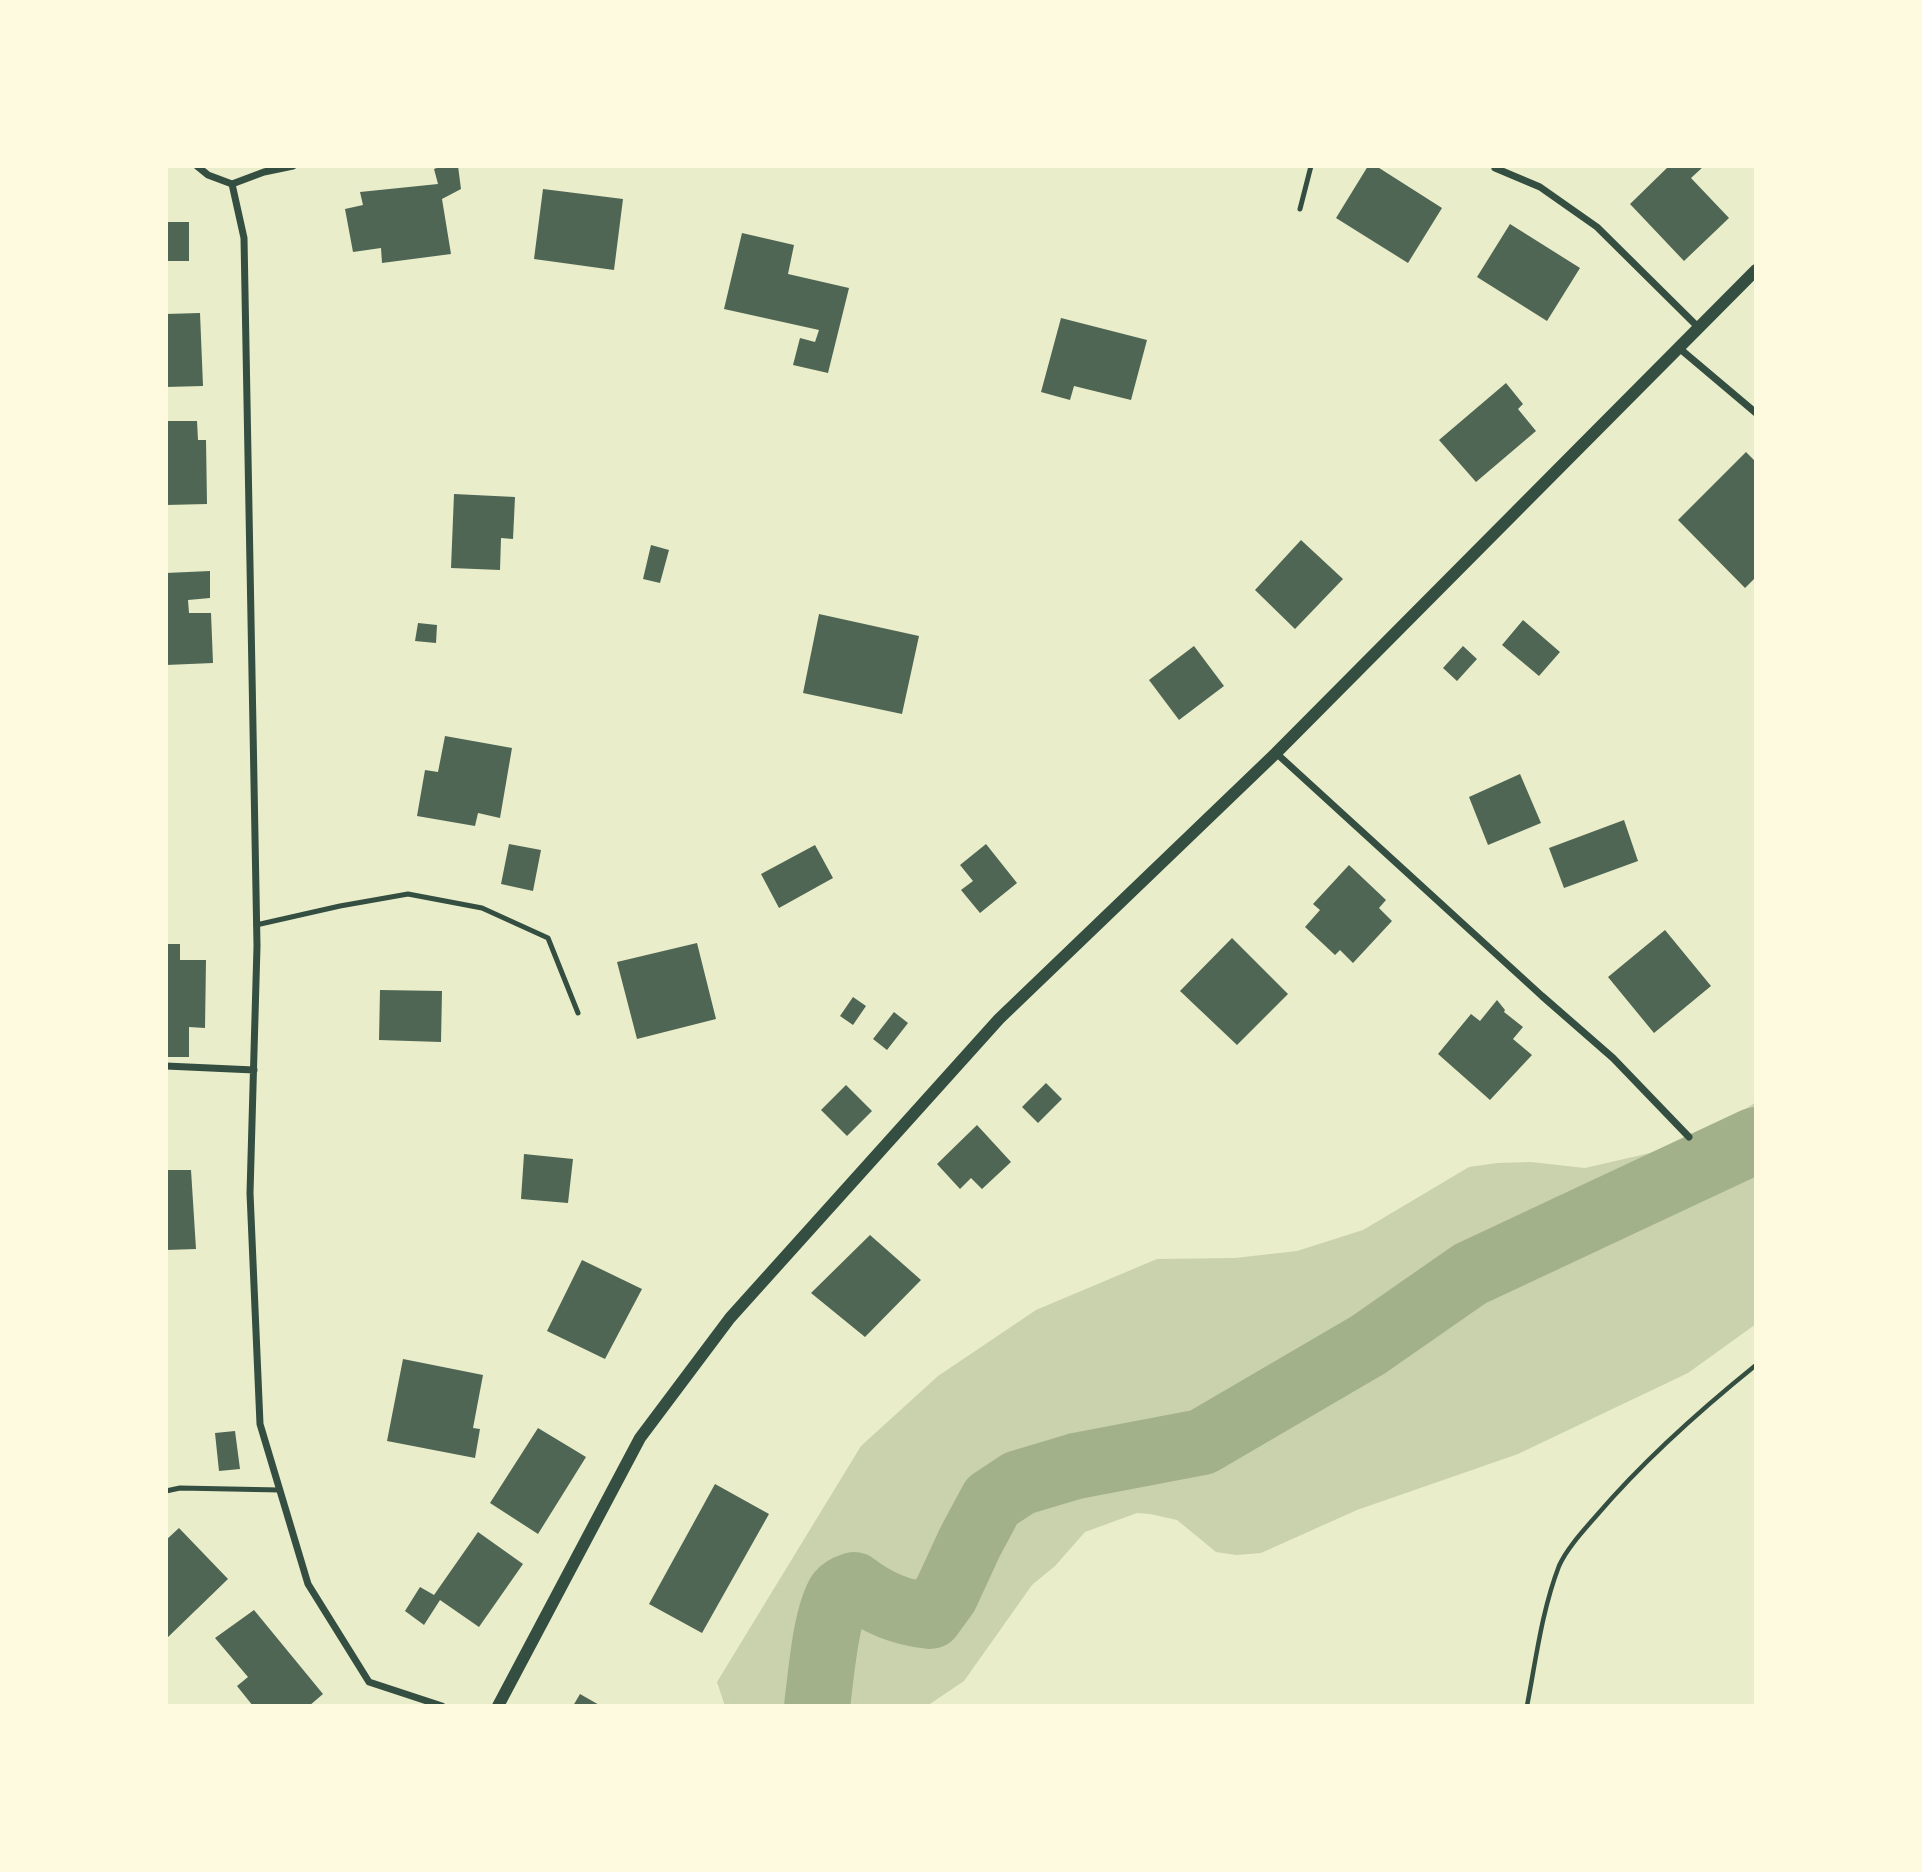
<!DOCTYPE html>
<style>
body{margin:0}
#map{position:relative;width:1922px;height:1872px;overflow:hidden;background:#e9edc9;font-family:"Source Serif 4",serif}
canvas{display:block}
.frame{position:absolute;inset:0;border:168px solid #fefae0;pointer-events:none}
</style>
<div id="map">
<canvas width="1922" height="1872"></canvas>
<div class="frame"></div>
</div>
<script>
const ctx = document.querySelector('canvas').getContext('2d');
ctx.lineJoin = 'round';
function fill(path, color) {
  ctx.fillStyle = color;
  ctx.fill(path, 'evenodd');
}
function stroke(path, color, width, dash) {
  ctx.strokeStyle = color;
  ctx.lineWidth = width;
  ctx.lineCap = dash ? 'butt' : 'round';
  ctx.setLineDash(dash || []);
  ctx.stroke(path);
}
const green = new Path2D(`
 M 1756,1102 L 1756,1324 L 1688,1373 L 1518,1454 L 1357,1510 L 1261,1553 L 1236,1555 L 1216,1552 L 1177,1520 L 1150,1514 L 1137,1513 L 1085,1532 L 1055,1566 L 1032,1585 L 964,1681 L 927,1706 L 725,1706 L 717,1682 L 861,1446 L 938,1376 L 1036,1310 L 1157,1259 L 1235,1258 L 1297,1251 L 1363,1230 L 1469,1167 L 1497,1163 L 1531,1162 L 1585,1168 L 1650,1153 L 1716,1129 Z`);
const river = new Path2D(`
 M 817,1706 C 821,1678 825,1616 840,1593 C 843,1589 848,1587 854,1585 C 877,1603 901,1613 930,1616 L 946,1594 L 970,1542 L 992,1501 L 1019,1483 L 1076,1466 L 1202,1442 L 1368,1345 L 1470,1274 L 1756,1140`);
const building = new Path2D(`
 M 442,166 L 458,166 L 461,189 L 442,199 L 451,254 L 382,263 L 381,248 L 353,252 L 345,209 L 363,205 L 360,192 L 438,184 L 434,169 Z
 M 1368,166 L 1376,166 L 1442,208 L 1408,263 L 1336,218 Z
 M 1669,166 L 1704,166 L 1691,178 L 1729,218 L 1684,261 L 1630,204 Z
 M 543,189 L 623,199 L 614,270 L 534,259 Z
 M 166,222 L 189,222 L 189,261 L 166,261 Z
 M 1510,224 L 1580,268 L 1547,321 L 1477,277 Z
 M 742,233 L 794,245 L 788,274 L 849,288 L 828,373 L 793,365 L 800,338 L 815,342 L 819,330 L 724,309 Z
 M 200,313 L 203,386 L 166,387 L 166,314 Z
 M 1061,318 L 1147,340 L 1131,400 L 1074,386 L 1070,400 L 1041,392 Z
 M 1506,383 L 1523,404 L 1518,409 L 1536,431 L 1476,482 L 1439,440 Z
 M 166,421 L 197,421 L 198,440 L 206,440 L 207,504 L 166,505 Z
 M 1746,452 L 1756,462 L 1756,577 L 1745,588 L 1678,520 Z
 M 454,494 L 515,497 L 513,539 L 501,538 L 500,570 L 451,568 Z
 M 1301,540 L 1343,579 L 1295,629 L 1255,590 Z
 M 651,545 L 669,550 L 660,583 L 643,579 Z
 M 210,571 L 210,598 L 188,600 L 189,613 L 211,613 L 213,663 L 166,665 L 166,573 Z
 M 819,614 L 919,636 L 902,714 L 803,693 Z
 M 1523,620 L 1560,652 L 1539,676 L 1502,645 Z
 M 418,623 L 437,625 L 436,643 L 415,641 Z
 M 1194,646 L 1224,686 L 1179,720 L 1149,680 Z
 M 1463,646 L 1477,659 L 1457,681 L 1443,668 Z
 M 445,736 L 512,748 L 500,818 L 478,813 L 475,826 L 417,816 L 425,770 L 438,772 Z
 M 1520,774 L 1541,823 L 1488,845 L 1469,797 Z
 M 1624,820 L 1638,861 L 1564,888 L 1549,848 Z
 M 509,844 L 541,850 L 533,891 L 501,884 Z
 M 986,844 L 1017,883 L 980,913 L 961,890 L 973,881 L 960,865 Z
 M 815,845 L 833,878 L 779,908 L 761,874 Z
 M 1349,865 L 1386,900 L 1379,908 L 1392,921 L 1353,963 L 1340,950 L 1335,955 L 1305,927 L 1320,910 L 1313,904 Z
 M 1665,930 L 1711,986 L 1654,1033 L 1608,977 Z
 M 1232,938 L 1288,994 L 1237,1045 L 1180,991 Z
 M 697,943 L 716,1019 L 637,1039 L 617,962 Z
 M 166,944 L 180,944 L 180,960 L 206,960 L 205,1028 L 189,1027 L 189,1057 L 166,1057 Z
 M 380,990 L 442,991 L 441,1042 L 379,1040 Z
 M 853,997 L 866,1006 L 853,1025 L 840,1016 Z
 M 1497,1000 L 1505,1010 L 1504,1012 L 1523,1027 L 1513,1039 L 1532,1055 L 1490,1100 L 1438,1054 L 1471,1014 L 1480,1021 Z
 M 894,1012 L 908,1023 L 887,1050 L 873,1039 Z
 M 1046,1083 L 1062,1099 L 1038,1123 L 1022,1107 Z
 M 846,1085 L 872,1111 L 847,1136 L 821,1110 Z
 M 977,1125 L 1011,1162 L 982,1189 L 971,1178 L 960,1189 L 937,1164 Z
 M 524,1154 L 573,1159 L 568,1203 L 521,1199 Z
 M 166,1170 L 191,1170 L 196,1249 L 166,1250 Z
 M 870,1235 L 921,1280 L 865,1337 L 811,1293 Z
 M 582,1260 L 642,1289 L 605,1359 L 547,1331 Z
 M 403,1359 L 483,1375 L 473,1428 L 480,1429 L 475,1458 L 387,1441 Z
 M 538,1428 L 586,1457 L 538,1534 L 490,1503 Z
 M 235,1431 L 240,1469 L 219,1471 L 215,1433 Z
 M 715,1484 L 769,1514 L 702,1633 L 649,1604 Z
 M 179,1528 L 228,1579 L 166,1639 L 166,1540 Z
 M 478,1532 L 523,1564 L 479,1627 L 440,1600 L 424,1625 L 405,1611 L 420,1587 L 434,1595 Z
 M 254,1610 L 323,1694 L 309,1706 L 253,1706 L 237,1686 L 248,1677 L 215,1638 Z
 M 580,1694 L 601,1706 L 573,1706 Z`);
const path = new Path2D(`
 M 1527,1706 C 1536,1659 1542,1610 1559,1566 C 1567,1548 1584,1530 1597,1515 C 1645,1459 1699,1411 1756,1365`);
const service = new Path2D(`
 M 1300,209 L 1311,166
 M 256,925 L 340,906 L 408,894 L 482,908 L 548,938 L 578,1013
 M 166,1491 L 180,1488 L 280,1490`);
const minor = new Path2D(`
 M 197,166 L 208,175 L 232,184 L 264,172 L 293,166
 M 1495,168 L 1540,187 L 1597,227 L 1698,327
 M 232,184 L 244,238 L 257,946 L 250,1193 L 260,1424 L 308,1584 L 369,1682 L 442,1706
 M 1679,348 L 1756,413
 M 1276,753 L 1542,996 L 1613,1058 L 1689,1137
 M 166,1066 L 254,1070`);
const tertiary = new Path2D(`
 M 498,1706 L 640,1438 L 730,1318 L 999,1019 L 1276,753 L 1756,270`);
fill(green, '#cad2ad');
stroke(river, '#a3b18a', 66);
fill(building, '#4f6655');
stroke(path, '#344e41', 4.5);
stroke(service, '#344e41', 5);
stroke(minor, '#344e41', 7);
stroke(tertiary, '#344e41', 12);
</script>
